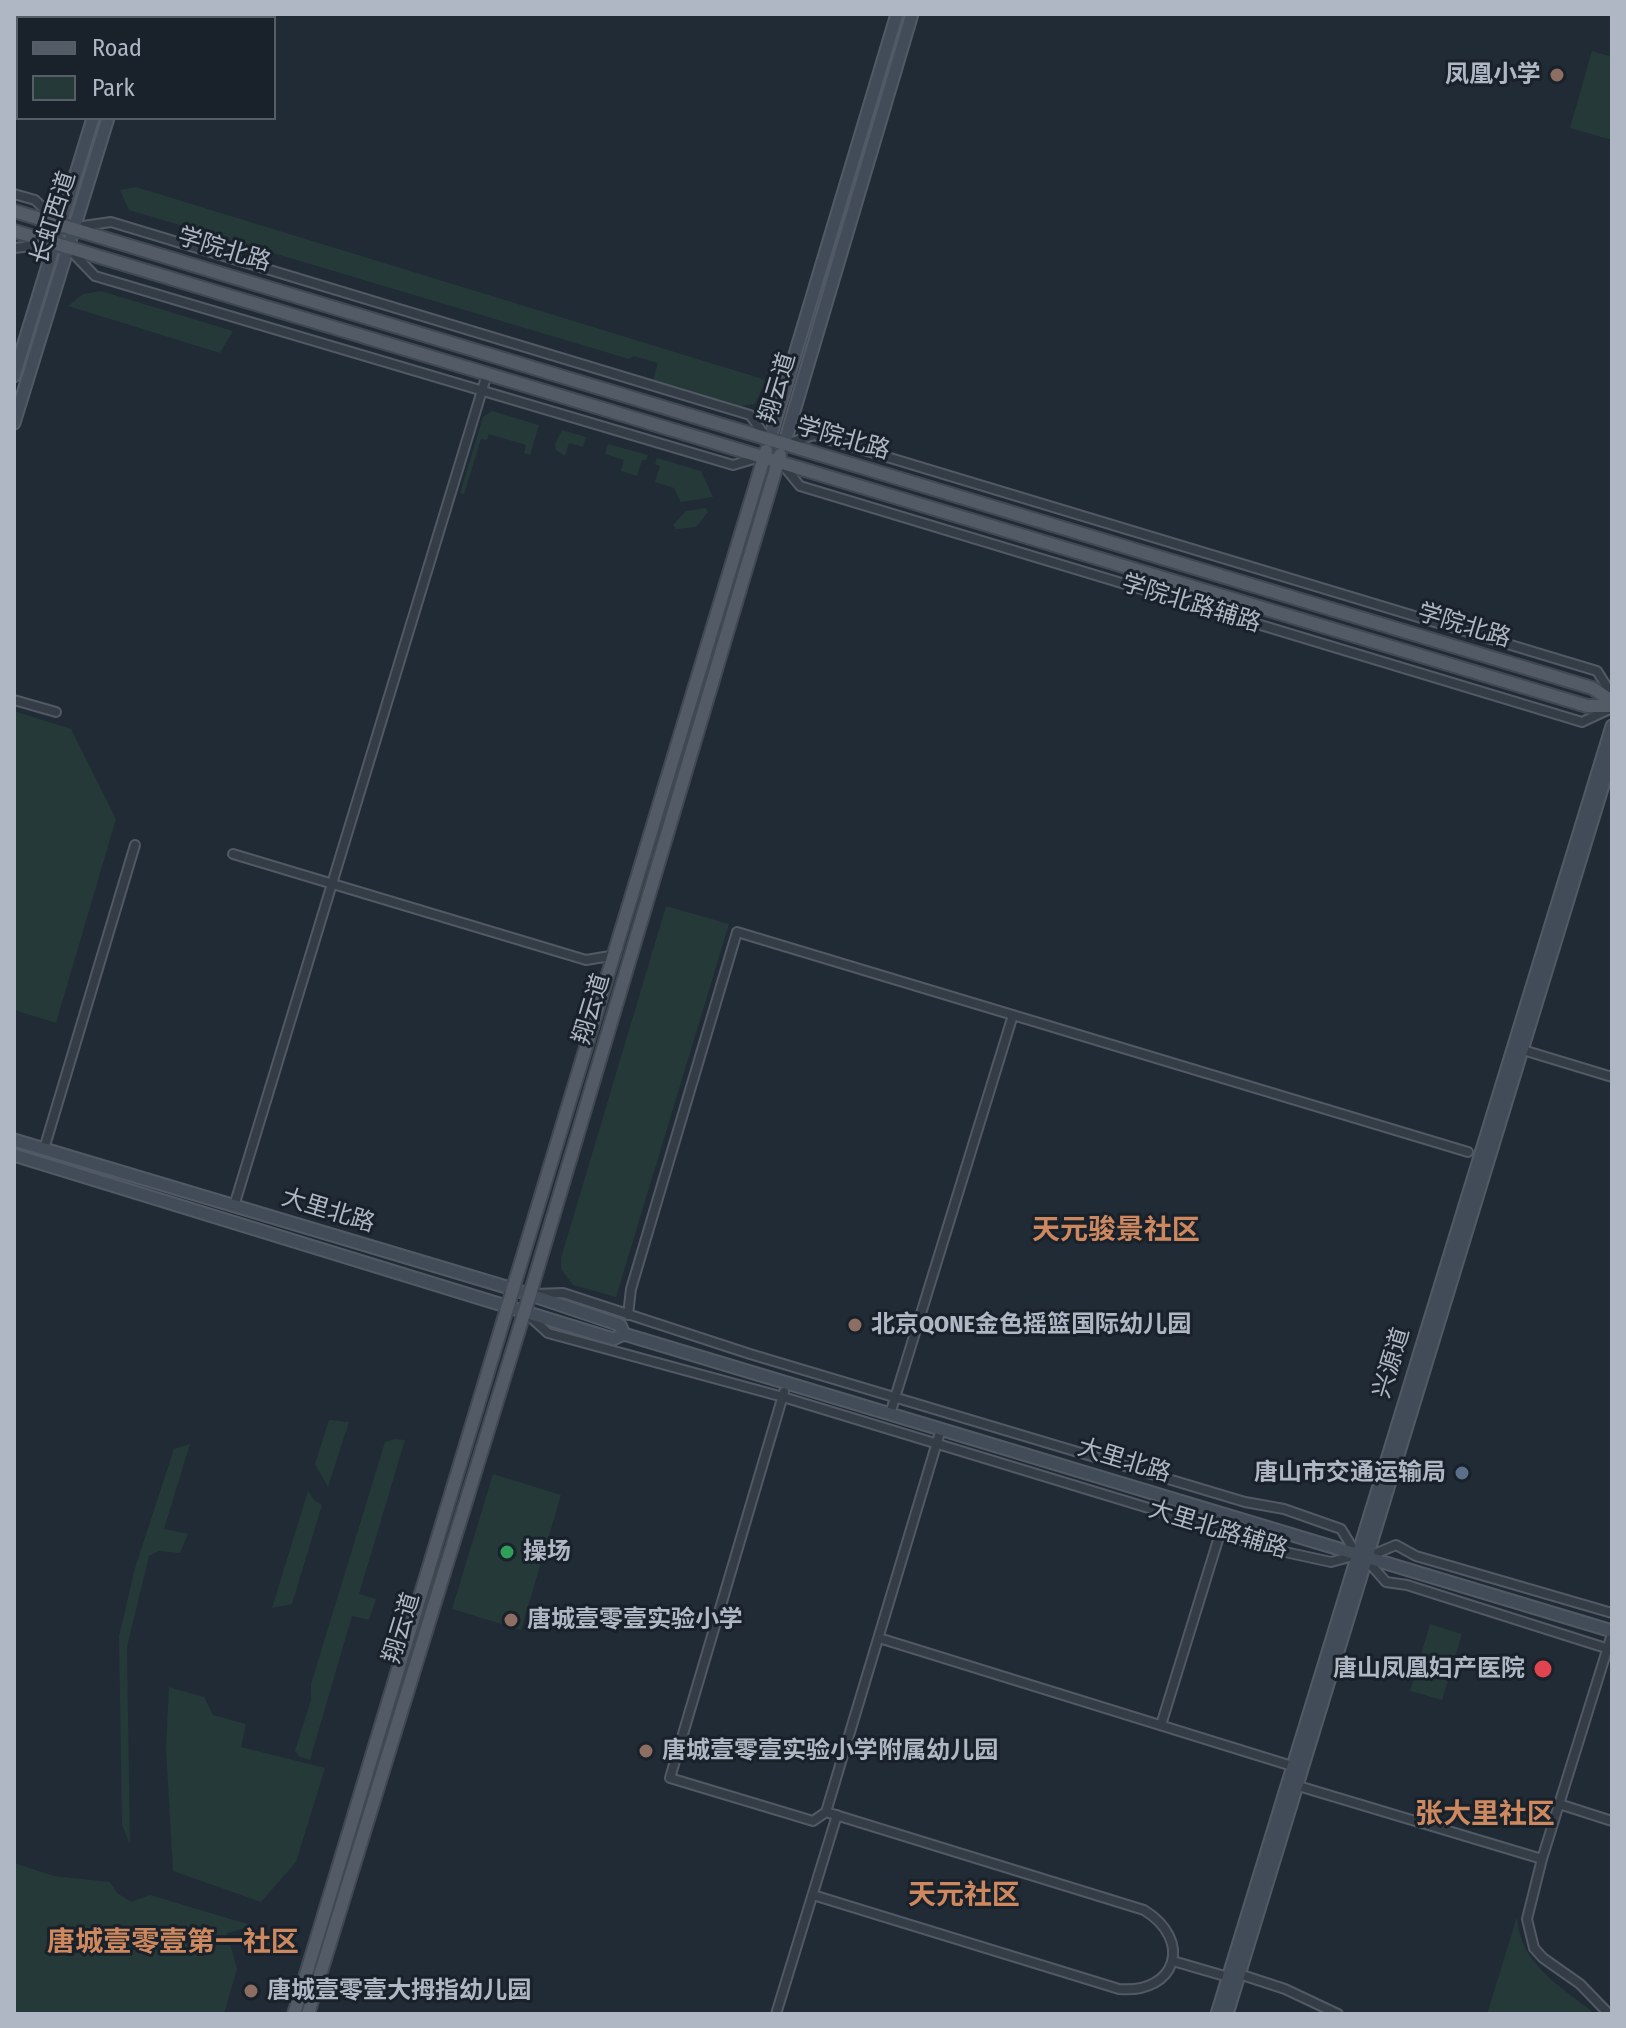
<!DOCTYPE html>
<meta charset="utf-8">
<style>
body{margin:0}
#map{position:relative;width:1626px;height:2028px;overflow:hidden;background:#212b35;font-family:"Fira Sans Condensed",sans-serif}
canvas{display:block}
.frame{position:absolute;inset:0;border:16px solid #aeb7c3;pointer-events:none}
.legend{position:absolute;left:16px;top:16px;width:260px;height:104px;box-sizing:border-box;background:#19212a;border:2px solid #555d67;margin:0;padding:10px 14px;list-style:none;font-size:24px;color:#aeb7c3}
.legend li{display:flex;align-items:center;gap:16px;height:40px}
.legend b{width:40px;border:2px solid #555d67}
</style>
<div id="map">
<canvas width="1626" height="2028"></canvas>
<div class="frame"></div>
<ul class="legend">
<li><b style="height:10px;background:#525b66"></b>Road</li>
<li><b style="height:22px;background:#253938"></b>Park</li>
</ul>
</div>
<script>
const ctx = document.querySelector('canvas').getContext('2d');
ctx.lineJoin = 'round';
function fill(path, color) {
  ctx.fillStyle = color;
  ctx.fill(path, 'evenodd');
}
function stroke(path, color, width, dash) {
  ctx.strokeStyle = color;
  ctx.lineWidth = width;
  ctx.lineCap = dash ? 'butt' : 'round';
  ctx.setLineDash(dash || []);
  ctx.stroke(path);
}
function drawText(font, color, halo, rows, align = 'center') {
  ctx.font = font + ' "Fira Sans Condensed","Noto Sans SC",sans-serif';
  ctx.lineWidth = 6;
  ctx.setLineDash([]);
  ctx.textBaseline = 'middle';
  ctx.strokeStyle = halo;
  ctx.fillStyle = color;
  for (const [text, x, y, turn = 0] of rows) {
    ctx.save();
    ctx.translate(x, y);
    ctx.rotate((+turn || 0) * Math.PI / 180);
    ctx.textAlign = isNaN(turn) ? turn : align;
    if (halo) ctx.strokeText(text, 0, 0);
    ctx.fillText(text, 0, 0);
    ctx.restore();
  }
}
const green = new Path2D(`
 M 1592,51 L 1612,57 L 1612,140 L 1570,128 Z
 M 136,187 L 766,380 L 755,404 L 742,406 L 653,380 L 658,363 L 634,356 L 629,359 L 129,210 L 120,190 Z
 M 101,291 L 233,331 L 220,353 L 68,306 L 83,294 Z
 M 492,411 L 539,425 L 530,455 L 524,453 L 526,445 L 489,434 L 487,440 L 481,439 L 464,494 L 460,493 L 483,417 Z
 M 562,430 L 586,437 L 583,447 L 569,443 L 565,456 L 556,450 L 555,444 Z
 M 608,444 L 648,455 L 646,460 L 642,460 L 637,476 L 621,471 L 624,460 L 605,454 Z
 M 657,458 L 701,471 L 713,497 L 681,502 L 674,488 L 655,482 L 660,466 L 655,464 Z
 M 706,508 L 708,512 L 696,527 L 676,529 L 673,525 L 686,511 Z
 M 14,711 L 71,729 L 116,819 L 56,1023 L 14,1010 Z
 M 666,906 L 729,924 L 616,1297 L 573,1285 L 561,1269 L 561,1258 Z
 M 329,1420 L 349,1422 L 328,1487 L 315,1464 Z
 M 395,1439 L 405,1440 L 359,1594 L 376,1599 L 369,1620 L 352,1616 L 310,1760 L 300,1757 L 295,1751 L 311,1700 L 311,1684 L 385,1442 Z
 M 190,1444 L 164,1529 L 188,1534 L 180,1553 L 159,1551 L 149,1556 L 127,1647 L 130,1845 L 122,1825 L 119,1636 L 135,1568 L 174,1449 Z
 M 493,1474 L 561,1495 L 521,1630 L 452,1609 Z
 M 308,1491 L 314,1500 L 322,1505 L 292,1604 L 272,1608 Z
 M 1430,1624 L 1462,1634 L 1442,1700 L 1410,1691 Z
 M 169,1687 L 204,1697 L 213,1715 L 246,1724 L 241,1747 L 325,1768 L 296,1862 L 261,1902 L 173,1871 L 166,1749 Z
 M 14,1863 L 54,1876 L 110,1882 L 117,1893 L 131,1902 L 150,1895 L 254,1926 L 227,1933 L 237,1969 L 224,2014 L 14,2014 Z
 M 1517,1917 C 1520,1965 1561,1986 1595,2014 L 1487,2014 Z`);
const minor = new Path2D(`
 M 54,14 L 67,18
 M 14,194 L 35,200 L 59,223
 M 76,227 L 111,222 L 750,415 L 766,437
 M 14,248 L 52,244
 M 70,250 L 95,276 L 733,465 L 757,458
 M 786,444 L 814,435 L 1597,671 L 1612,695
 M 782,464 L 800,486 L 1582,722 L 1612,708
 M 14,700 L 56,712
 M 233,854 L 586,960 L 616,955
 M 1523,1050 L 1612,1077
 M 44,1149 L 135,845
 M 234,1206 L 487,374
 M 526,1313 L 548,1333 L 783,1397 L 1221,1530 L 1253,1545 L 1331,1562 L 1357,1555 L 1341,1529 L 1284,1509 L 1245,1502 L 750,1354 L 563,1293 L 534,1294
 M 628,1315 L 631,1289 L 737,932 L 1468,1152
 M 784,1392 L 670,1778 L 813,1821 L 826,1812
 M 890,1414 L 1013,1015
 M 1612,1613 L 1416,1556 L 1396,1545 L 1365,1558 L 1386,1582 L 1407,1585 L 1612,1650
 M 879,1638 L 1292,1766
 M 1161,1725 L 1226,1514
 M 1295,1785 L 1542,1859
 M 1559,1804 L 1612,1821
 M 813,1895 L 1119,1989 C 1177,1994 1193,1940 1144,1910 L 826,1812 L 941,1429
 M 1173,1961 L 1228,1977
 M 1239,1974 L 1285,1989 L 1338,2014
 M 776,2014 L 837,1815
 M 1609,2014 L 1580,1984 L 1543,1958 L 1534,1948 L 1527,1919 L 1542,1859 L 1612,1634`);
const secondary = new Path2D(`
 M 123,18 L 125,14
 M 138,18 L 139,14
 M 14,376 L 93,118
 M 14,423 L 108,118
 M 769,441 L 897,14
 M 784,445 L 912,14
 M 14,1140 L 513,1289 L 620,1325 L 624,1334
 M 14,1155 L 613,1339 L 624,1334 L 1612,1631
 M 1217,2014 L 1612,726
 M 1227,2014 L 1612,756`);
const primary = new Path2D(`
 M 14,211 L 1592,688 L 1612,701
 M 14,231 L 1587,706 L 1612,706
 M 294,2014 L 766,451
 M 308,2014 L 530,1294 L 780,455`);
const markers = [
 [1557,75,8,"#8d6e63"],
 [855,1325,8,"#8d6e63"],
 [1462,1473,8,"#5c6f8a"],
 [507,1552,8,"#2e9e5b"],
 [511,1620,8,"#8d6e63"],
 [1543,1669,10,"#e0444e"],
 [646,1751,8,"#8d6e63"],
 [251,1991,8,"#8d6e63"]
];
const poiNames = [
 ["凤凰小学",1541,75,"right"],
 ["北京QONE金色摇篮国际幼儿园",871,1325],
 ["唐山市交通运输局",1446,1473,"right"],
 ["操场",523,1552],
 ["唐城壹零壹实验小学",527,1620],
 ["唐山凤凰妇产医院",1525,1669,"right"],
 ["唐城壹零壹实验小学附属幼儿园",662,1751],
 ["唐城壹零壹大拇指幼儿园",267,1991]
];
const streetNames = [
 ["长虹西道",54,218,-72],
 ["学院北路",224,250,17],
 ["翔云道",778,388,-73],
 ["学院北路",843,439,16],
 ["学院北路辅路",1191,604,17],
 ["学院北路",1464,626,17],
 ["翔云道",592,1009,-73],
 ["大里北路",328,1211,17],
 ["兴源道",1392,1363,-73],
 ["大里北路",1124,1461,17],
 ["大里北路辅路",1218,1530,17],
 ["翔云道",402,1628,-73]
];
const quarterNames = [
 ["天元骏景社区",1116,1231],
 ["张大里社区",1485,1815],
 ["天元社区",964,1896],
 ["唐城壹零壹第一社区",173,1943]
];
fill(green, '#253938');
stroke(minor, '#515a64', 12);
stroke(secondary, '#515a64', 15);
stroke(primary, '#404852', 16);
stroke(minor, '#343c46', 8);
stroke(secondary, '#424c59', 11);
stroke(primary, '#525b66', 12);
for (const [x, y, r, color] of markers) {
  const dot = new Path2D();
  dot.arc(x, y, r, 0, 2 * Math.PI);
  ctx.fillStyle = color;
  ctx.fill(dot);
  stroke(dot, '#19212a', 3);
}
drawText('bold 24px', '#aeb7c3', '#19212a', poiNames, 'left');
drawText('24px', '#aeb7c3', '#19212a', streetNames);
drawText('bold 28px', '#cd885f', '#19212a', quarterNames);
</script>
